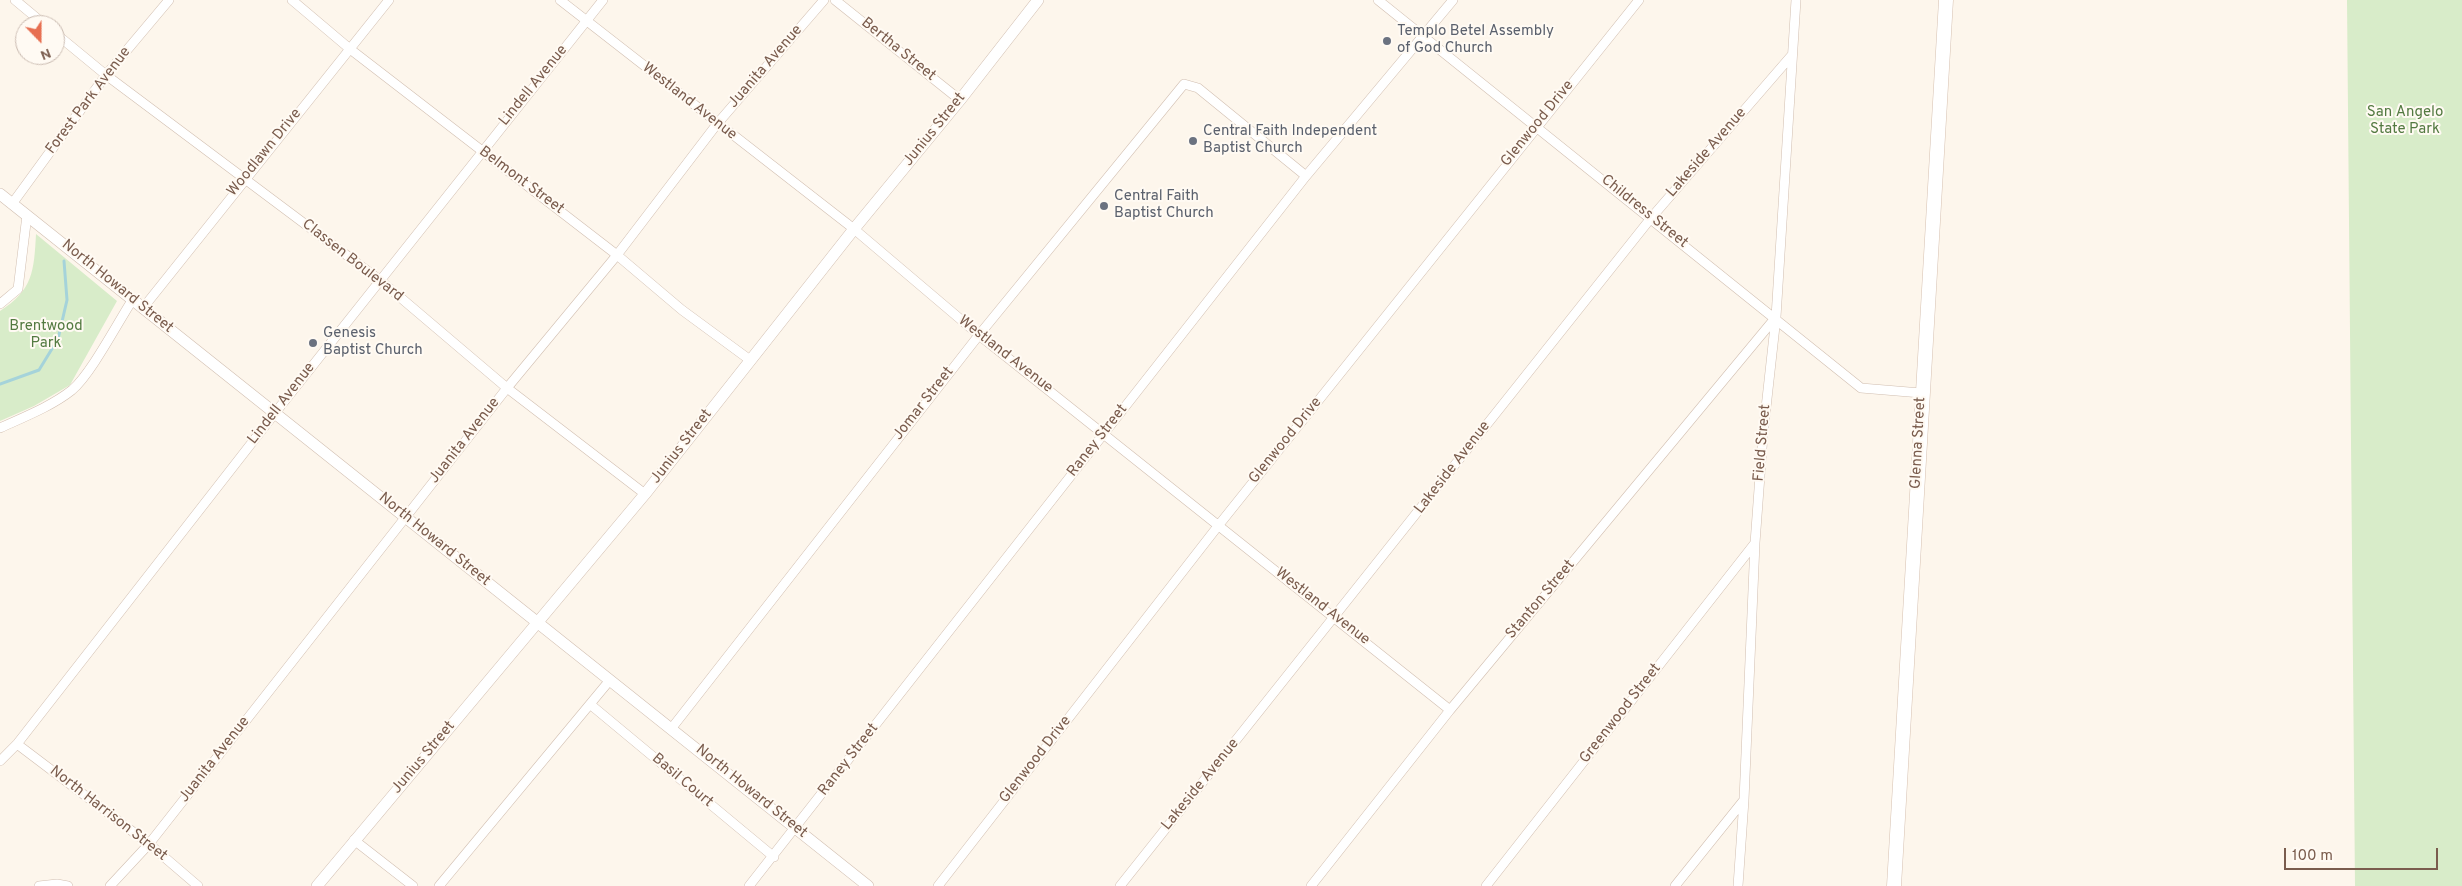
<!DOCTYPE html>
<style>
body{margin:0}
#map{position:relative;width:2462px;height:886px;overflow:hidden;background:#fdf6ec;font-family:Overpass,sans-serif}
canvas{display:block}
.north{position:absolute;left:15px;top:15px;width:50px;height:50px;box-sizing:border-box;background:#fffaf3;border:1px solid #cabbb1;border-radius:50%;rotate:158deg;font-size:14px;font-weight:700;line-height:20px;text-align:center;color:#7a5c4d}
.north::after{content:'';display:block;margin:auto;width:18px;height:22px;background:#e76f51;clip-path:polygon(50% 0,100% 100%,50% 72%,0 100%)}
.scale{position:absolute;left:2284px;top:848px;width:154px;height:22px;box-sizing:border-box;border:2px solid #7a5c4d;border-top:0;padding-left:6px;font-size:15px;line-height:18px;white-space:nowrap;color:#7a5c4d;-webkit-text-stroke:4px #fffaf3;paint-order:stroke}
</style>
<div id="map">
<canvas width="2462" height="886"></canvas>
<div class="north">N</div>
<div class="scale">100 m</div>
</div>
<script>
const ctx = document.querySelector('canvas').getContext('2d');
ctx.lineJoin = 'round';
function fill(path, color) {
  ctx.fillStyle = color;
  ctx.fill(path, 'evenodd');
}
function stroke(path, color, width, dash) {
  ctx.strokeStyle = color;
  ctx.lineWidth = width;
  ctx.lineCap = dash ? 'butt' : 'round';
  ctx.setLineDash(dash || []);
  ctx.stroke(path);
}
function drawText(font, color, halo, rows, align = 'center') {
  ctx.font = font + ' Overpass,sans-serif';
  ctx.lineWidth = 4;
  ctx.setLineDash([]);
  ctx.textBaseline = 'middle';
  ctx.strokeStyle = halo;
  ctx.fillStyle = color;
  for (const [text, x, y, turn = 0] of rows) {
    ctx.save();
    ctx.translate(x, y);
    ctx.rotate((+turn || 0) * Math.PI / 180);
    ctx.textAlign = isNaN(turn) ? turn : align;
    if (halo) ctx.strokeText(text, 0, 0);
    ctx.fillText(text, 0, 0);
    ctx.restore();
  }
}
const green = new Path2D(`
 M 2347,0 L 2462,0 L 2462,886 L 2355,886 Z
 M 36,234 L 117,301 L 70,385 L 34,406 L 0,421 L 0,311 C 33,290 34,271 36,234 Z`);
const stream = new Path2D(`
 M 0,384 L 39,370 L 58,339 L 67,300 L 64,261`);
const minor = new Path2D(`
 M 15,0 L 45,25
 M 292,0 L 350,49 L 617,255 L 682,310 L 750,360
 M 560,0 L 854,229 L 979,335 L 1450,710
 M 835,0 L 960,100
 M 1378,0 L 1861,388 L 1921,393
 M 55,33 L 106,75 L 381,281 L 507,388 L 645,494
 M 12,204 L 106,75 L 169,0
 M 0,304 L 18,289 L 27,215
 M 143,308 L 389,0
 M 0,428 C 24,417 52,406 72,390 C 91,374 118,322 133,299
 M 591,705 L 774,857
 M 671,729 L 979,335 L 1184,84 L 1198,88 L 1306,176
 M 17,744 L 149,844 L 198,886
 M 0,761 L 17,744 L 275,413 L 603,0
 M 354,840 L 413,886
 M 39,886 L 57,884 L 68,886
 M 110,886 L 149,844 L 507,388 L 617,255 L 717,124 L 824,0
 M 439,886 L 610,680
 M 749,886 L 1306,176 L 1453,0
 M 938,886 L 1218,526 L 1639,0
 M 1120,886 L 1651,218 L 1792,55
 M 1311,886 L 1450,710 L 1776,317
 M 1486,886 L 1755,543
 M 1675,886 L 1744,800
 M 1738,886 L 1744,800 L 1755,543 L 1763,435 L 1776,317 L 1796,0`);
const tertiary = new Path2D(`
 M 0,194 L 868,886
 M 317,886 L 645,494 L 854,229 L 960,100 L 1038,0`);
const secondary = new Path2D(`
 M 1894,886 L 1946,0`);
const markers = [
 [1387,41,5,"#6b7280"],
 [1193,141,5,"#6b7280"],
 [1104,206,5,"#6b7280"],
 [313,343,5,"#6b7280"]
];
const worshipNames = [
 ["Templo Betel Assembly",1397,32],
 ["of God Church",1397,49],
 ["Central Faith Independent",1203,132],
 ["Baptist Church",1203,149],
 ["Central Faith",1114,197],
 ["Baptist Church",1114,214],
 ["Genesis",323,334],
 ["Baptist Church",323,351]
];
const streetNames = [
 ["Bertha Street",898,50,39],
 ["Juanita Avenue",766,67,-49],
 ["Lindell Avenue",534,86,-51],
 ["Forest Park Avenue",89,101,-53],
 ["Westland Avenue",689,102,38],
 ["Glenwood Drive",1538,124,-51],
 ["Junius Street",935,130,-51],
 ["Woodlawn Drive",265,153,-51],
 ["Lakeside Avenue",1707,153,-49],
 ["Belmont Street",521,181,37],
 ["Childress Street",1644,212,39],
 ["Classen Boulevard",352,261,38],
 ["North Howard Street",117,287,39],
 ["Westland Avenue",1005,355,38],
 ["Lindell Avenue",282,404,-52],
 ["Jomar Street",924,404,-52],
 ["Juanita Avenue",465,441,-52],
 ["Raney Street",1098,441,-52],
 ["Glenwood Drive",1286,441,-51],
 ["Field Street",1763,443,-85],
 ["Glenna Street",1919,443,-87],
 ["Junius Street",682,447,-52],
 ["Lakeside Avenue",1453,468,-52],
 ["North Howard Street",434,540,39],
 ["Stanton Street",1541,600,-50],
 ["Westland Avenue",1322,607,38],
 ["Greenwood Street",1621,714,-52],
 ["Junius Street",424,758,-50],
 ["Juanita Avenue",215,760,-52],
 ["Raney Street",849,760,-52],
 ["Glenwood Drive",1036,760,-52],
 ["Basil Court",682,781,40],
 ["Lakeside Avenue",1201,785,-51],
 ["North Howard Street",751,792,39],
 ["North Harrison Street",108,814,38]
];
const parkNames = [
 ["San Angelo",2405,113],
 ["State Park",2405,130],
 ["Brentwood",46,327],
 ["Park",46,344]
];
fill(green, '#d8ecc9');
stroke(stream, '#a5d3da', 3);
stroke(minor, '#d1beb0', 10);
stroke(tertiary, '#d1beb0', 12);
stroke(secondary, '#d6c0b0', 15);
stroke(minor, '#fff', 9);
stroke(tertiary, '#fff', 11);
stroke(secondary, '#fff', 14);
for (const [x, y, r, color] of markers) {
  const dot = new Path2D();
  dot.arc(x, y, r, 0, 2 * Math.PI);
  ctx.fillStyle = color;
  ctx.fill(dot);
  stroke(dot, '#fffaf3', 2);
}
drawText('15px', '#5b616d', '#fffaf3', worshipNames, 'left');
drawText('15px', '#7a5c4d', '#fffaf3', streetNames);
drawText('15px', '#537a41', '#fffaf3', parkNames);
</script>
